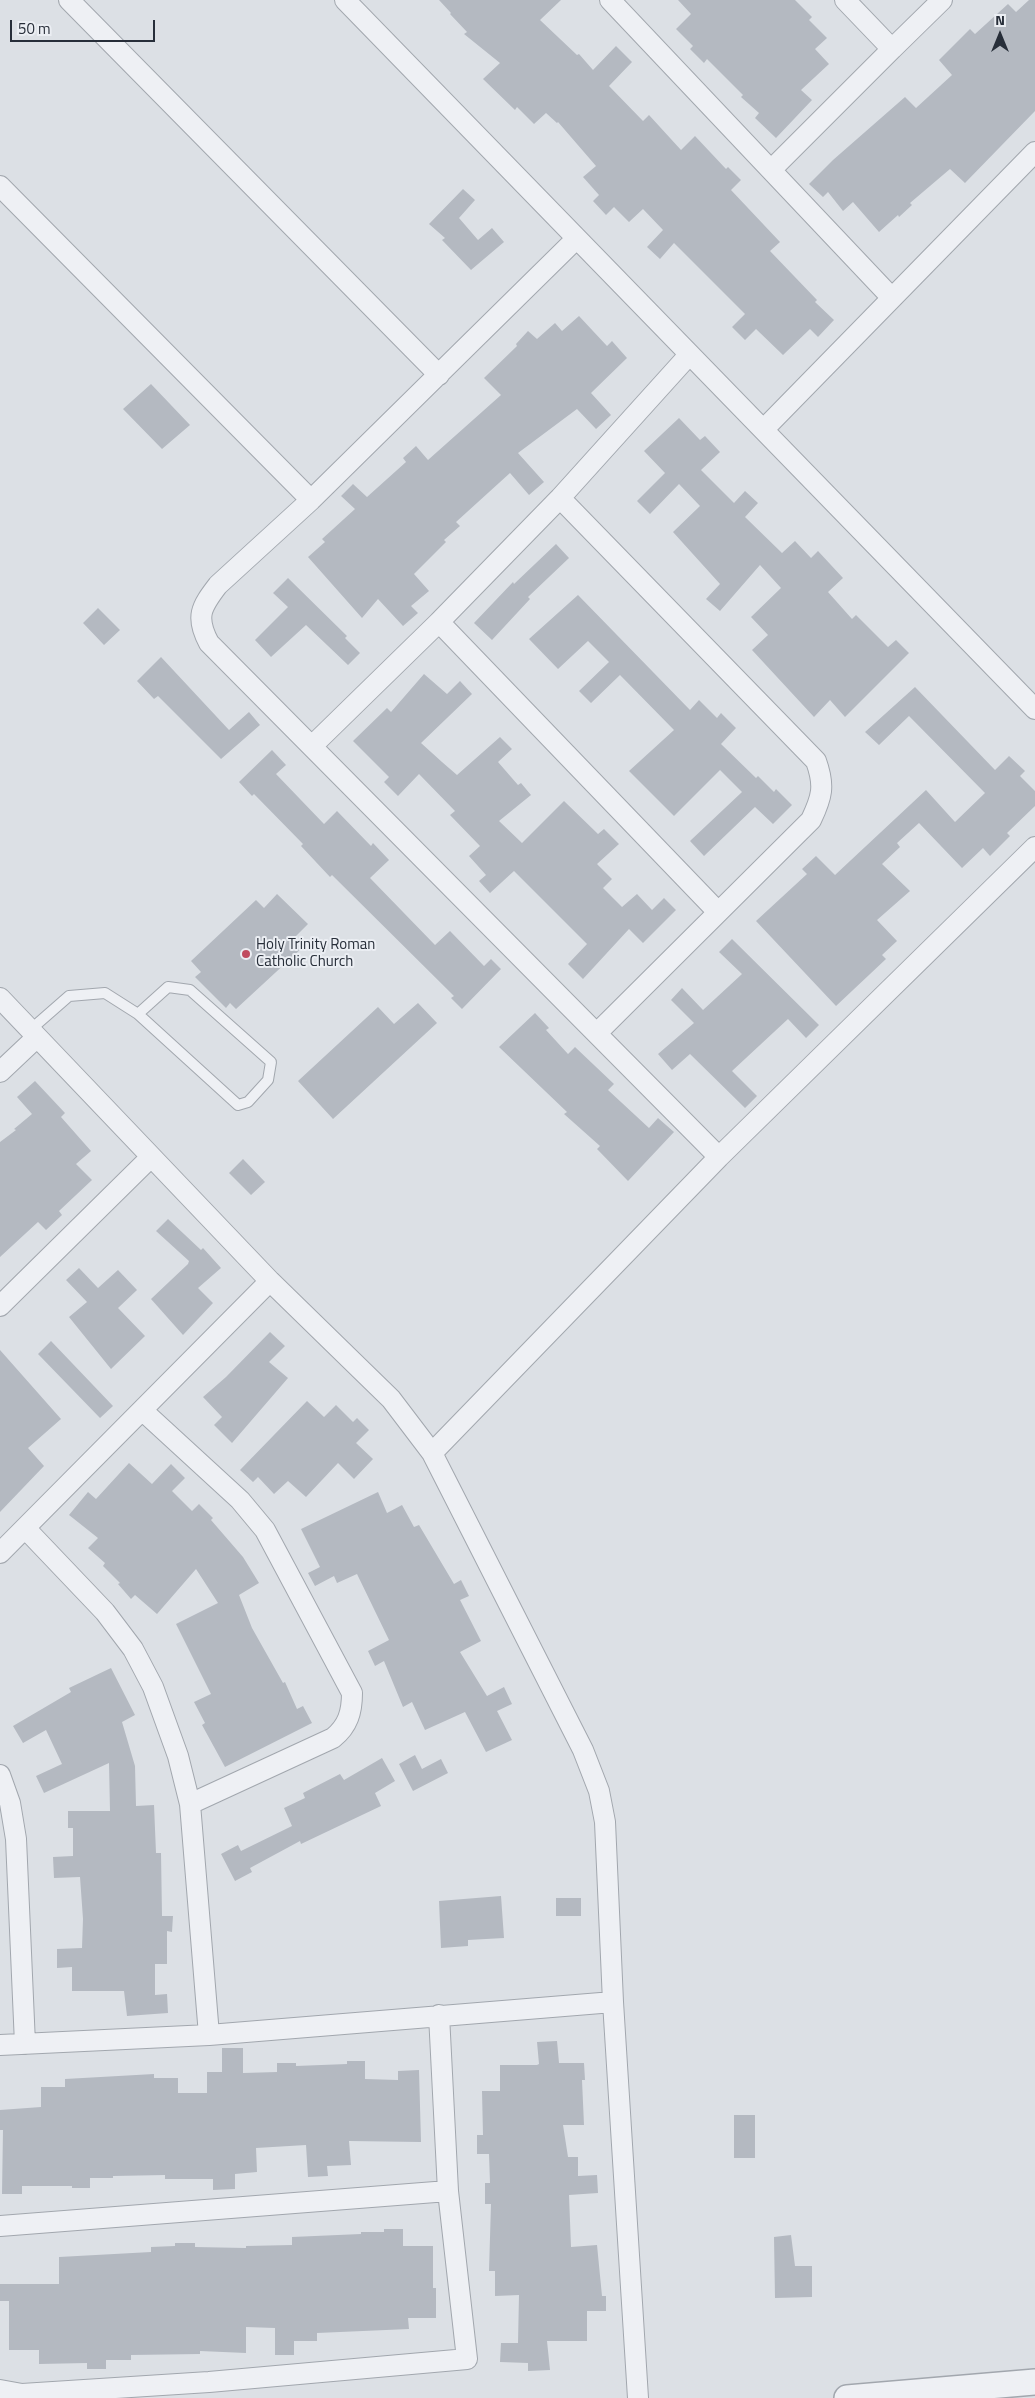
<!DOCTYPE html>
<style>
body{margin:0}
#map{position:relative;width:1035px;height:2398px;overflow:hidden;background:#dce0e5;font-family:"Titillium Web",sans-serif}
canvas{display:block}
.north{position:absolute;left:975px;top:10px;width:50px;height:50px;-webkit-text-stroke:4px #ebeef3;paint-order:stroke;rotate:0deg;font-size:14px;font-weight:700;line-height:20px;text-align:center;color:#272e39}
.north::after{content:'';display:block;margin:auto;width:18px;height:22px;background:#272e39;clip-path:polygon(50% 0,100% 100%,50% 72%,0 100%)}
.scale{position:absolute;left:10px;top:20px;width:145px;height:22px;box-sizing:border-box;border:2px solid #272e39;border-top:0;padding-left:6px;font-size:15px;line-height:18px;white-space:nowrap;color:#272e39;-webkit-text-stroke:4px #ebeef3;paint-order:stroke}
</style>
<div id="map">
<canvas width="1035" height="2398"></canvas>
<div class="north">N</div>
<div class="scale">50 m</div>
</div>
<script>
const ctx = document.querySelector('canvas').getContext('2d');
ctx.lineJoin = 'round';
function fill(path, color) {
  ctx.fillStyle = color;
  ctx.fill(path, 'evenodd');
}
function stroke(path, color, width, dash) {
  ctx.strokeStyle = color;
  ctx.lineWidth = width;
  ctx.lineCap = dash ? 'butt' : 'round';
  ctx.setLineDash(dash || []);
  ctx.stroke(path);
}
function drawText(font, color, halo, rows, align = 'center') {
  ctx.font = font + ' "Titillium Web",sans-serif';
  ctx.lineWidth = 4;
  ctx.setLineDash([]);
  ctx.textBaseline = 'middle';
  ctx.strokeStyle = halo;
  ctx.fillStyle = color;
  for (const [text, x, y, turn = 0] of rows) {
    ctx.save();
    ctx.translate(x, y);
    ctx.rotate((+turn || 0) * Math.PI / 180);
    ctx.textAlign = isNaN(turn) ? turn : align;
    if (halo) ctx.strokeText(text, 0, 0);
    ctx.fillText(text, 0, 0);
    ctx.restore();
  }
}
const building = new Path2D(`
 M 439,0 L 561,0 L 540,20 L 577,55 L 579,54 L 593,70 L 616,46 L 632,62 L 609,86 L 643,121 L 649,115 L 681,150 L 695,136 L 726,169 L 728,167 L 741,180 L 731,190 L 780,242 L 770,251 L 817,300 L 815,302 L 834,320 L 818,337 L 810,329 L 783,355 L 756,329 L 745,340 L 732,327 L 745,314 L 674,243 L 660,259 L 647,247 L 663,230 L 643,209 L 629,222 L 614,207 L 606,215 L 593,201 L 599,195 L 583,177 L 596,166 L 558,122 L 557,123 L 546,113 L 534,124 L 517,107 L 515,110 L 483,79 L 500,63 L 464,34 L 467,32 L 450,14 L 451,13 Z
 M 678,0 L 795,0 L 812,17 L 809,20 L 827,38 L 815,49 L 829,64 L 801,90 L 812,100 L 776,138 L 755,118 L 759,113 L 741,97 L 743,95 L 707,59 L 704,63 L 690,49 L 693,46 L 676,29 L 691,14 Z
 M 1029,0 L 1035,0 L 1035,111 L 965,183 L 950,169 L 910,203 L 912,205 L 899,217 L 898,215 L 879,232 L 853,202 L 843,211 L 828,192 L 823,197 L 809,184 L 833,160 L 905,97 L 916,108 L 952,75 L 939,60 L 970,29 L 975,34 L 1008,4 L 1016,12 Z
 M 463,189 L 475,200 L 459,218 L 478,240 L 492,228 L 504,242 L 471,270 L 442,240 L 445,238 L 429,224 Z
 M 579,316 L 607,346 L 612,341 L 627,358 L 591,393 L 611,415 L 596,429 L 577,409 L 518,453 L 544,482 L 529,495 L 510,473 L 456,522 L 460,526 L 444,540 L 446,542 L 414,574 L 429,591 L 411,606 L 418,613 L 403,626 L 378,599 L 362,618 L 308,557 L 325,542 L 322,539 L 355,509 L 341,496 L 353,484 L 367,497 L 406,462 L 403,458 L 416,446 L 428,460 L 501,395 L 484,378 L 517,346 L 516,344 L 528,331 L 537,339 L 555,323 L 562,331 Z
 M 151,384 L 190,425 L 162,449 L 123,409 Z
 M 679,418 L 700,440 L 705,436 L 720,452 L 701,470 L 734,503 L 745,491 L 758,503 L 745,517 L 782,553 L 795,541 L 811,558 L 818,551 L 843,578 L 828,592 L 852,619 L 856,615 L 888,647 L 896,640 L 909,653 L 845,717 L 830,700 L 814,717 L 752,650 L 768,635 L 751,617 L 781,588 L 760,565 L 720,611 L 706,599 L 720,584 L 673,532 L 700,506 L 679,484 L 650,514 L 637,501 L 665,473 L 644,451 Z
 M 556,544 L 569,558 L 528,597 L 530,599 L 492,640 L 474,623 L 513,582 L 514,584 Z
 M 288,578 L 347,636 L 345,638 L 360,653 L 348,665 L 306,625 L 271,657 L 255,640 L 288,607 L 273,593 Z
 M 578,595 L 690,710 L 699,700 L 717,718 L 721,713 L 736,728 L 721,744 L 756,778 L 758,776 L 774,792 L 776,789 L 792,805 L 773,824 L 755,807 L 704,856 L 690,841 L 742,792 L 720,770 L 674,816 L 629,771 L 674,730 L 620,675 L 591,703 L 579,691 L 609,662 L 588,641 L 558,669 L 529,639 Z
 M 98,608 L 120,630 L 104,645 L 83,623 Z
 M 161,657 L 229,730 L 249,712 L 260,725 L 221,759 L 158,696 L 154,699 L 137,681 Z
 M 424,674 L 447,694 L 460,681 L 472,694 L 421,743 L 442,762 L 457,775 L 500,737 L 512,749 L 498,762 L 518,785 L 521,783 L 531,795 L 499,821 L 522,843 L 564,801 L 598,834 L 604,829 L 619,844 L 597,864 L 612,879 L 603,888 L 622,907 L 637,894 L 652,910 L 664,898 L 676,910 L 643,943 L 629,929 L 583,979 L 568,964 L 587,944 L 514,871 L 490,893 L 479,881 L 486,875 L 469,856 L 480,846 L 450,815 L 455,811 L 419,774 L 398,796 L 384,782 L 389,777 L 353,741 L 387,708 L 391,712 Z
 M 915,687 L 995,770 L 1009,756 L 1025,771 L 1020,776 L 1035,791 L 1035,806 L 1007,833 L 1010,836 L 990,856 L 983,848 L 962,868 L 919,823 L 897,843 L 900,847 L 882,864 L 910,891 L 877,920 L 897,941 L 882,955 L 886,959 L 836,1006 L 756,921 L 807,874 L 802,869 L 816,856 L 835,875 L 926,790 L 955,822 L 985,793 L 909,716 L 879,745 L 865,732 Z
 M 272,750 L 286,765 L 276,774 L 324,824 L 337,811 L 371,846 L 373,843 L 389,860 L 370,878 L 435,945 L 450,931 L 484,966 L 491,959 L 501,969 L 462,1009 L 451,998 L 454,996 L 332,875 L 330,877 L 301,846 L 303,844 L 254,794 L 252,796 L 239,782 Z
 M 277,894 L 308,924 L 293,939 L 302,948 L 236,1009 L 230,1003 L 226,1008 L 195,977 L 201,972 L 191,961 L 256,900 L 264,908 Z
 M 732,939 L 819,1025 L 806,1038 L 788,1019 L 732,1071 L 757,1096 L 745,1108 L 690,1054 L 672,1070 L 658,1054 L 694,1023 L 671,1000 L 682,988 L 703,1010 L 742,974 L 719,952 Z
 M 418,1003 L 437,1023 L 333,1119 L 298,1081 L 378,1007 L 394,1024 Z
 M 535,1013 L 549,1028 L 546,1030 L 568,1054 L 575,1047 L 614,1084 L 608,1090 L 649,1128 L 658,1118 L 674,1132 L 628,1181 L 597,1149 L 600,1146 L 564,1114 L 567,1112 L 499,1047 Z
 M 35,1081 L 65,1113 L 61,1117 L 91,1151 L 76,1164 L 92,1180 L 59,1211 L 62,1215 L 46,1230 L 38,1222 L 0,1257 L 0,1142 L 16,1130 L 14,1129 L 32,1114 L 17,1097 Z
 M 243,1159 L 265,1182 L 251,1195 L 229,1173 Z
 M 168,1219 L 201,1250 L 203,1248 L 221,1268 L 198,1288 L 213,1303 L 183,1335 L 151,1299 L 188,1264 L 189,1261 L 156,1231 Z
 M 79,1268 L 98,1288 L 118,1270 L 137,1290 L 118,1308 L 145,1336 L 111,1369 L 69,1317 L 87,1302 L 66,1280 Z
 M 270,1332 L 285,1346 L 269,1362 L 288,1378 L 232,1443 L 214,1425 L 222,1417 L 203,1397 L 226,1377 Z
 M 51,1341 L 113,1406 L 100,1418 L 38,1354 Z
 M 0,1350 L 61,1419 L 28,1448 L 44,1466 L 0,1512 Z
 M 307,1401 L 324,1417 L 336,1405 L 353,1422 L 357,1418 L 369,1430 L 356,1443 L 373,1459 L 354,1479 L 338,1463 L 306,1497 L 288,1481 L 274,1494 L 258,1477 L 253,1482 L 240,1470 Z
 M 129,1463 L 152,1484 L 171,1464 L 185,1478 L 172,1491 L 192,1511 L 199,1504 L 213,1518 L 211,1520 L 243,1557 L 259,1583 L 239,1595 L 252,1628 L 283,1683 L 285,1682 L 297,1709 L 303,1706 L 312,1723 L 225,1767 L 202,1725 L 205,1723 L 194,1702 L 211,1694 L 176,1624 L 218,1603 L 196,1569 L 157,1614 L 135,1595 L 131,1599 L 118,1584 L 120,1583 L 103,1566 L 105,1563 L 88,1548 L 98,1538 L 69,1515 L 88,1492 L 96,1499 Z
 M 378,1492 L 387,1513 L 402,1505 L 414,1527 L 419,1525 L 454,1584 L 461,1580 L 469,1596 L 460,1600 L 481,1641 L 460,1652 L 487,1696 L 504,1687 L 512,1704 L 497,1711 L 512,1740 L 486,1752 L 465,1712 L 425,1730 L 412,1702 L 403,1707 L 384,1661 L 375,1666 L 368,1651 L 389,1640 L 357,1574 L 337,1583 L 334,1576 L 315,1586 L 308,1573 L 320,1567 L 301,1529 Z
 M 111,1668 L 135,1715 L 122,1722 L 135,1766 L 136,1806 L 154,1805 L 156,1853 L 161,1853 L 162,1916 L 173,1916 L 172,1932 L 167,1931 L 167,1964 L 155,1964 L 155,1995 L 167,1994 L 168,2013 L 127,2016 L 124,1991 L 72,1991 L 72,1967 L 57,1968 L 57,1949 L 82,1948 L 83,1919 L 80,1877 L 54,1878 L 53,1857 L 73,1856 L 73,1828 L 68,1828 L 68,1811 L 110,1811 L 109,1763 L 44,1793 L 36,1776 L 62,1764 L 46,1730 L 23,1743 L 13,1726 L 71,1692 L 69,1688 Z
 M 415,1755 L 422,1769 L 441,1759 L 448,1773 L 413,1791 L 399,1764 Z
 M 382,1758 L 395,1781 L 375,1793 L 381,1806 L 301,1844 L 300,1841 L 250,1868 L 252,1872 L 235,1881 L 221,1854 L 238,1845 L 241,1851 L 292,1826 L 284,1808 L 305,1798 L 303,1793 L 340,1774 L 344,1780 Z
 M 501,1896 L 504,1938 L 468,1940 L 468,1946 L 441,1948 L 439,1901 Z
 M 556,1898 L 581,1898 L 581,1916 L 556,1916 Z
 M 557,2041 L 559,2063 L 584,2063 L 585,2080 L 582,2080 L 584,2125 L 563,2125 L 568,2157 L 578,2157 L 578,2176 L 597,2175 L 598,2193 L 569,2195 L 571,2247 L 597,2245 L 602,2296 L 606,2296 L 606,2311 L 587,2311 L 587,2341 L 547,2341 L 550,2370 L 528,2371 L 528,2363 L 500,2362 L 501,2343 L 518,2343 L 519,2295 L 495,2296 L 495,2271 L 489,2271 L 491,2204 L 485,2204 L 485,2183 L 490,2183 L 489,2154 L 477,2154 L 477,2135 L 483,2135 L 482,2091 L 500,2091 L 500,2065 L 537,2065 L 539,2064 L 537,2042 Z
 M 222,2048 L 243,2048 L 243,2073 L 277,2072 L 277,2063 L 296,2063 L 296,2066 L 347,2064 L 347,2061 L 365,2061 L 365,2079 L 398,2080 L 398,2071 L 419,2070 L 421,2142 L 349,2141 L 351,2165 L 327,2166 L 328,2176 L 308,2177 L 306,2145 L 256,2148 L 257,2172 L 235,2174 L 235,2189 L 213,2190 L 213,2179 L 165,2179 L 165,2175 L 113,2176 L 113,2178 L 90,2178 L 90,2188 L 72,2188 L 72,2186 L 22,2186 L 22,2194 L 2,2194 L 3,2130 L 0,2130 L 0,2110 L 41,2107 L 41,2087 L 65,2087 L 65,2079 L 154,2074 L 154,2078 L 178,2078 L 178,2093 L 207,2093 L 207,2072 L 222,2072 Z
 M 734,2115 L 755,2115 L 755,2158 L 734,2158 Z
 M 384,2229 L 403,2229 L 403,2246 L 433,2246 L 433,2288 L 436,2288 L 436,2318 L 408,2318 L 409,2329 L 317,2333 L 317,2341 L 294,2341 L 294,2355 L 275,2355 L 275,2328 L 246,2327 L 246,2353 L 200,2351 L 200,2354 L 131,2355 L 131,2360 L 106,2360 L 106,2369 L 87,2369 L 87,2363 L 39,2364 L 39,2350 L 9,2350 L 9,2301 L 0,2301 L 0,2284 L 59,2284 L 59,2257 L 151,2252 L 151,2247 L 175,2246 L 175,2243 L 195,2243 L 195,2247 L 246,2248 L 246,2246 L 292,2245 L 292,2237 L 361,2234 L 361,2232 L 384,2232 Z
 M 791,2235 L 795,2266 L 812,2266 L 812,2297 L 775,2298 L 774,2237 Z`);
const service = new Path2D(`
 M 29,1031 L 69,996 L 105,993 L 138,1014 L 238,1105 L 248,1102 L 268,1080 L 271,1062 L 190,990 L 168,987 L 138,1014`);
const minor = new Path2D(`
 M 69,0 L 439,375
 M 345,0 L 1035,709
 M 610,0 L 891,297
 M 845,0 L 892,49 L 942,0
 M 772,169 L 892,49
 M 0,186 L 311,500 L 576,239
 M 764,429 L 1035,152
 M 560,498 L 816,761 C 825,786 822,797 811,820 L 597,1033
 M 311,500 L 218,585 C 201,607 195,617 209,643 L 719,1157
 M 439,622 L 718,912
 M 312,746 L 439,622 L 560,498 L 689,355
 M 0,998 L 270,1281 L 391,1399 L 432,1453 L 583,1750 L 599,1791 L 605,1822 L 613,2002 L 638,2398
 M 0,1072 L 36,1038
 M 0,1306 L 151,1157
 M 143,1411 L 240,1500 L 265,1530 L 352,1693 C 352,1712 348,1726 333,1738 L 190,1804
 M 432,1453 L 719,1157 L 1035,847
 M 25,1528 L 105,1612 L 133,1649 L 153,1687 L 178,1756 L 190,1804 L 209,2035
 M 0,1553 L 270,1281
 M 0,1775 L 10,1803 L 16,1839 L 25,2044
 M 0,2045 L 209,2035 L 613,2002
 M 0,2226 L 448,2191
 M 0,2390 L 22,2394 L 209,2382 L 467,2359 L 448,2191 L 439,2015`);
const tertiary = new Path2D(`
 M 847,2398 L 1035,2382`);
const markers = [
 [246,954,5,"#c04b5f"]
];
const poiNames = [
 ["Holy Trinity Roman",256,945],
 ["Catholic Church",256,962]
];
fill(building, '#b4b9c1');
stroke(service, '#a2a7ae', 12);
stroke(minor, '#a2a7ae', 22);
stroke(tertiary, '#a2a7ae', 28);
stroke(service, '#eef0f4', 10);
stroke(minor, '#eef0f4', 20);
stroke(tertiary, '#eef0f4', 25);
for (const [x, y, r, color] of markers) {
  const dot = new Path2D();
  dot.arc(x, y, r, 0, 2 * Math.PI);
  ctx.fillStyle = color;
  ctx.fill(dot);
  stroke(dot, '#ebeef3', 2);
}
drawText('15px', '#272e39', '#ebeef3', poiNames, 'left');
</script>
